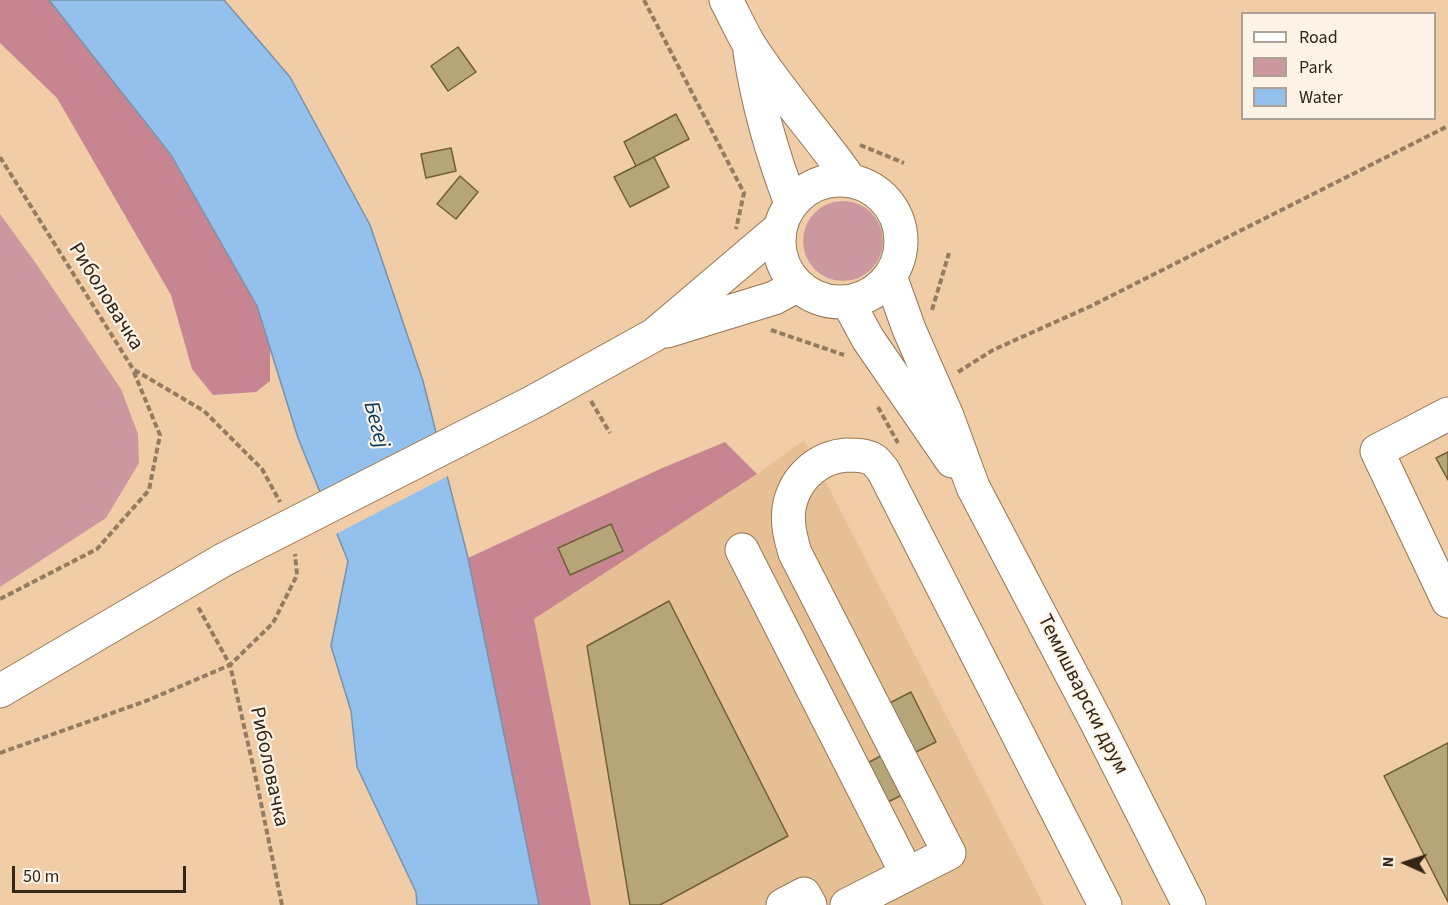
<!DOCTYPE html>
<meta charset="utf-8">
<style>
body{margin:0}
#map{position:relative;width:1448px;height:905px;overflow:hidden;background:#f0cda7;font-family:"Source Sans 3",sans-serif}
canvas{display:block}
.legend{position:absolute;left:1241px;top:12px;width:195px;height:108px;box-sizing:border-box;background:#fdf3e7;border:2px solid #aca194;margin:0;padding:8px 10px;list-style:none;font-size:18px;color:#332617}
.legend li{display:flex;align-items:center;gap:12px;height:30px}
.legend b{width:30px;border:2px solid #aca194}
.north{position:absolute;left:1376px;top:833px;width:60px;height:60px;-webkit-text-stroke:4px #fdf3e7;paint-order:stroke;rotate:273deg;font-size:16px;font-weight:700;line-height:24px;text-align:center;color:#332617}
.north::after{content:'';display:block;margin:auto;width:21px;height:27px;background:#332617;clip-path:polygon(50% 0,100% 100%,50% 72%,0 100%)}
.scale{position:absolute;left:12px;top:866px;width:174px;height:27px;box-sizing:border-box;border:3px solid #332617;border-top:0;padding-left:8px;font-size:18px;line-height:21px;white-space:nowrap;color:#332617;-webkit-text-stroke:4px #fdf3e7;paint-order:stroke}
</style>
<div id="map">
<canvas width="1448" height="905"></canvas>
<ul class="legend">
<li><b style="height:8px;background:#fff"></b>Road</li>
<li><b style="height:16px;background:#cb989f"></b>Park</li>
<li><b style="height:16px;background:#93c0ec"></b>Water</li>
</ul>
<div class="north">N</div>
<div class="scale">50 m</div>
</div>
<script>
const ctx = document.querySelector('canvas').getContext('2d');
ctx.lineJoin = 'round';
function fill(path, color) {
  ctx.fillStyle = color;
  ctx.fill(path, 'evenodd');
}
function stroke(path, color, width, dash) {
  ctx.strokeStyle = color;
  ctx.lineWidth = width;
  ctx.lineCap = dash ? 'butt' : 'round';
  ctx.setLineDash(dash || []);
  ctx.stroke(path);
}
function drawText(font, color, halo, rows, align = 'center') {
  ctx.font = font + ' "Source Sans 3",sans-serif';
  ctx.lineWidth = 4.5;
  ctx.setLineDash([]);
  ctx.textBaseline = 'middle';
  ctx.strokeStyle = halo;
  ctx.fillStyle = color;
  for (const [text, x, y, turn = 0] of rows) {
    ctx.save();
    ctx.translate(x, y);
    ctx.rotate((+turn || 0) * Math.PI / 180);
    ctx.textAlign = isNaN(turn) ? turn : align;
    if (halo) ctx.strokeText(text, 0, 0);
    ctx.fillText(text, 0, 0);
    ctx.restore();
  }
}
const built = new Path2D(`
 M 804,440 L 1044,905 L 591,905 L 534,619 L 757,474 Z`);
const green = new Path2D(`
 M803 241a40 40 0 1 1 80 0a40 40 0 1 1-80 0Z
 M 0,214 L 37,265 L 121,389 L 138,434 L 139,463 L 106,518 L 0,587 Z`);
const forest = new Path2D(`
 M 0,0 L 49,0 L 171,156 L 257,306 L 270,347 L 270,381 L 256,392 L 213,395 L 192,369 L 171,295 L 57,98 L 0,43 Z
 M 725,442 L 757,474 L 534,619 L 591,905 L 539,905 L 468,558 L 660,469 Z`);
const water = new Path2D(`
 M 49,0 L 224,0 L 290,77 L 370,225 L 423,381 L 468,558 L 539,905 L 417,905 L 416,892 L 357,767 L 351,711 L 331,646 L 348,561 L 298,438 L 257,306 L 171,155 Z`);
const pier = new Path2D(`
 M 440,434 L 450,475 L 334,535 L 318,496 Z`);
const building = new Path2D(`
 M 458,47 L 476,72 L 448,91 L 431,66 Z
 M 676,114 L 689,139 L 636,166 L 624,142 Z
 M 451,148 L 456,171 L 426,178 L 421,154 Z
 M 654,157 L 669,187 L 630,207 L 614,177 Z
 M 460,176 L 478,192 L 456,219 L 437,204 Z
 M 1448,452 L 1448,480 L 1436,458 Z
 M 611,524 L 623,551 L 570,575 L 558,548 Z
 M 669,601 L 788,836 L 660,905 L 630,905 L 587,646 Z
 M 911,692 L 936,742 L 906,757 L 880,708 Z
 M 1448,743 L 1448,902 L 1384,776 Z
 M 890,751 L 910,791 L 880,806 L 860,767 Z`);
const path = new Path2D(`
 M 644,0 L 744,193 L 736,229
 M 860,145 L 904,163
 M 0,157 L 133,369 L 204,411 L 262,469 L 280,502
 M 932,310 L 949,253
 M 771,330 L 844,355
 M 958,372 L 993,350 L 1091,306 L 1448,126
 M 591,401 L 610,433
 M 878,407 L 898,443
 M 0,599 L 97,549 L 149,490 L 160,435 L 133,370
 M 0,753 L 146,701 L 230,665 L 197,605
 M 282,905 L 255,774 L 230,665 L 273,623 L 297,575 L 295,554`);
const minor = new Path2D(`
 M 1448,414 L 1377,451 L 1448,601
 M 742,550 L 907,874
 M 783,905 L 804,894 L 810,905
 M 847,905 L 949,853 L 795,553 C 790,536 786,520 790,503 C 797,476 819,457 847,455 C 855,455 866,455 874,460 C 877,462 880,467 883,470 L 1105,905`);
const major = new Path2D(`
 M 726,0 C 734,15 741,31 750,46 C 780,93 818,134 850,180
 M 750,52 C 758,104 772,154 791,203
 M779 241a61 61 0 1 1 122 0a61 61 0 1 1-122 0Z
 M 890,276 L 909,329 L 947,416 L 973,487 L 1096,721 L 1189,905
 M 848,302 L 868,339 L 952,461
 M 667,331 L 774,298 L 798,285
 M 535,401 L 654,335 L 780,228
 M 0,691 L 223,560`);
const majorBridge = new Path2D(`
 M 223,560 L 535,401`);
const streetNames = [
 ["Риболовачка",105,297,58],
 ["Темишварски друм",1082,695,63],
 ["Риболовачка",268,767,78]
];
const waterNames = [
 ["Бегеј",375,425,75]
];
fill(built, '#e7bf94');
fill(green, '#cb989f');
fill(forest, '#c68590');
fill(water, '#93c0ec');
stroke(water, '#7692ac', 1.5);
fill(pier, '#f0cda7');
fill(building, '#b6a578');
stroke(building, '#706036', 1.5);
stroke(minor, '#967754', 35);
stroke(major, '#967754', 35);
stroke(path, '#957c61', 4, [6, 3]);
stroke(minor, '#fff', 33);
stroke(major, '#fff', 33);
stroke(majorBridge, '#967754', 35, []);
stroke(majorBridge, '#fff', 33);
drawText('21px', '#332617', '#fdf3e7', streetNames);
drawText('italic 22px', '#033760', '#fdf3e7', waterNames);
</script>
